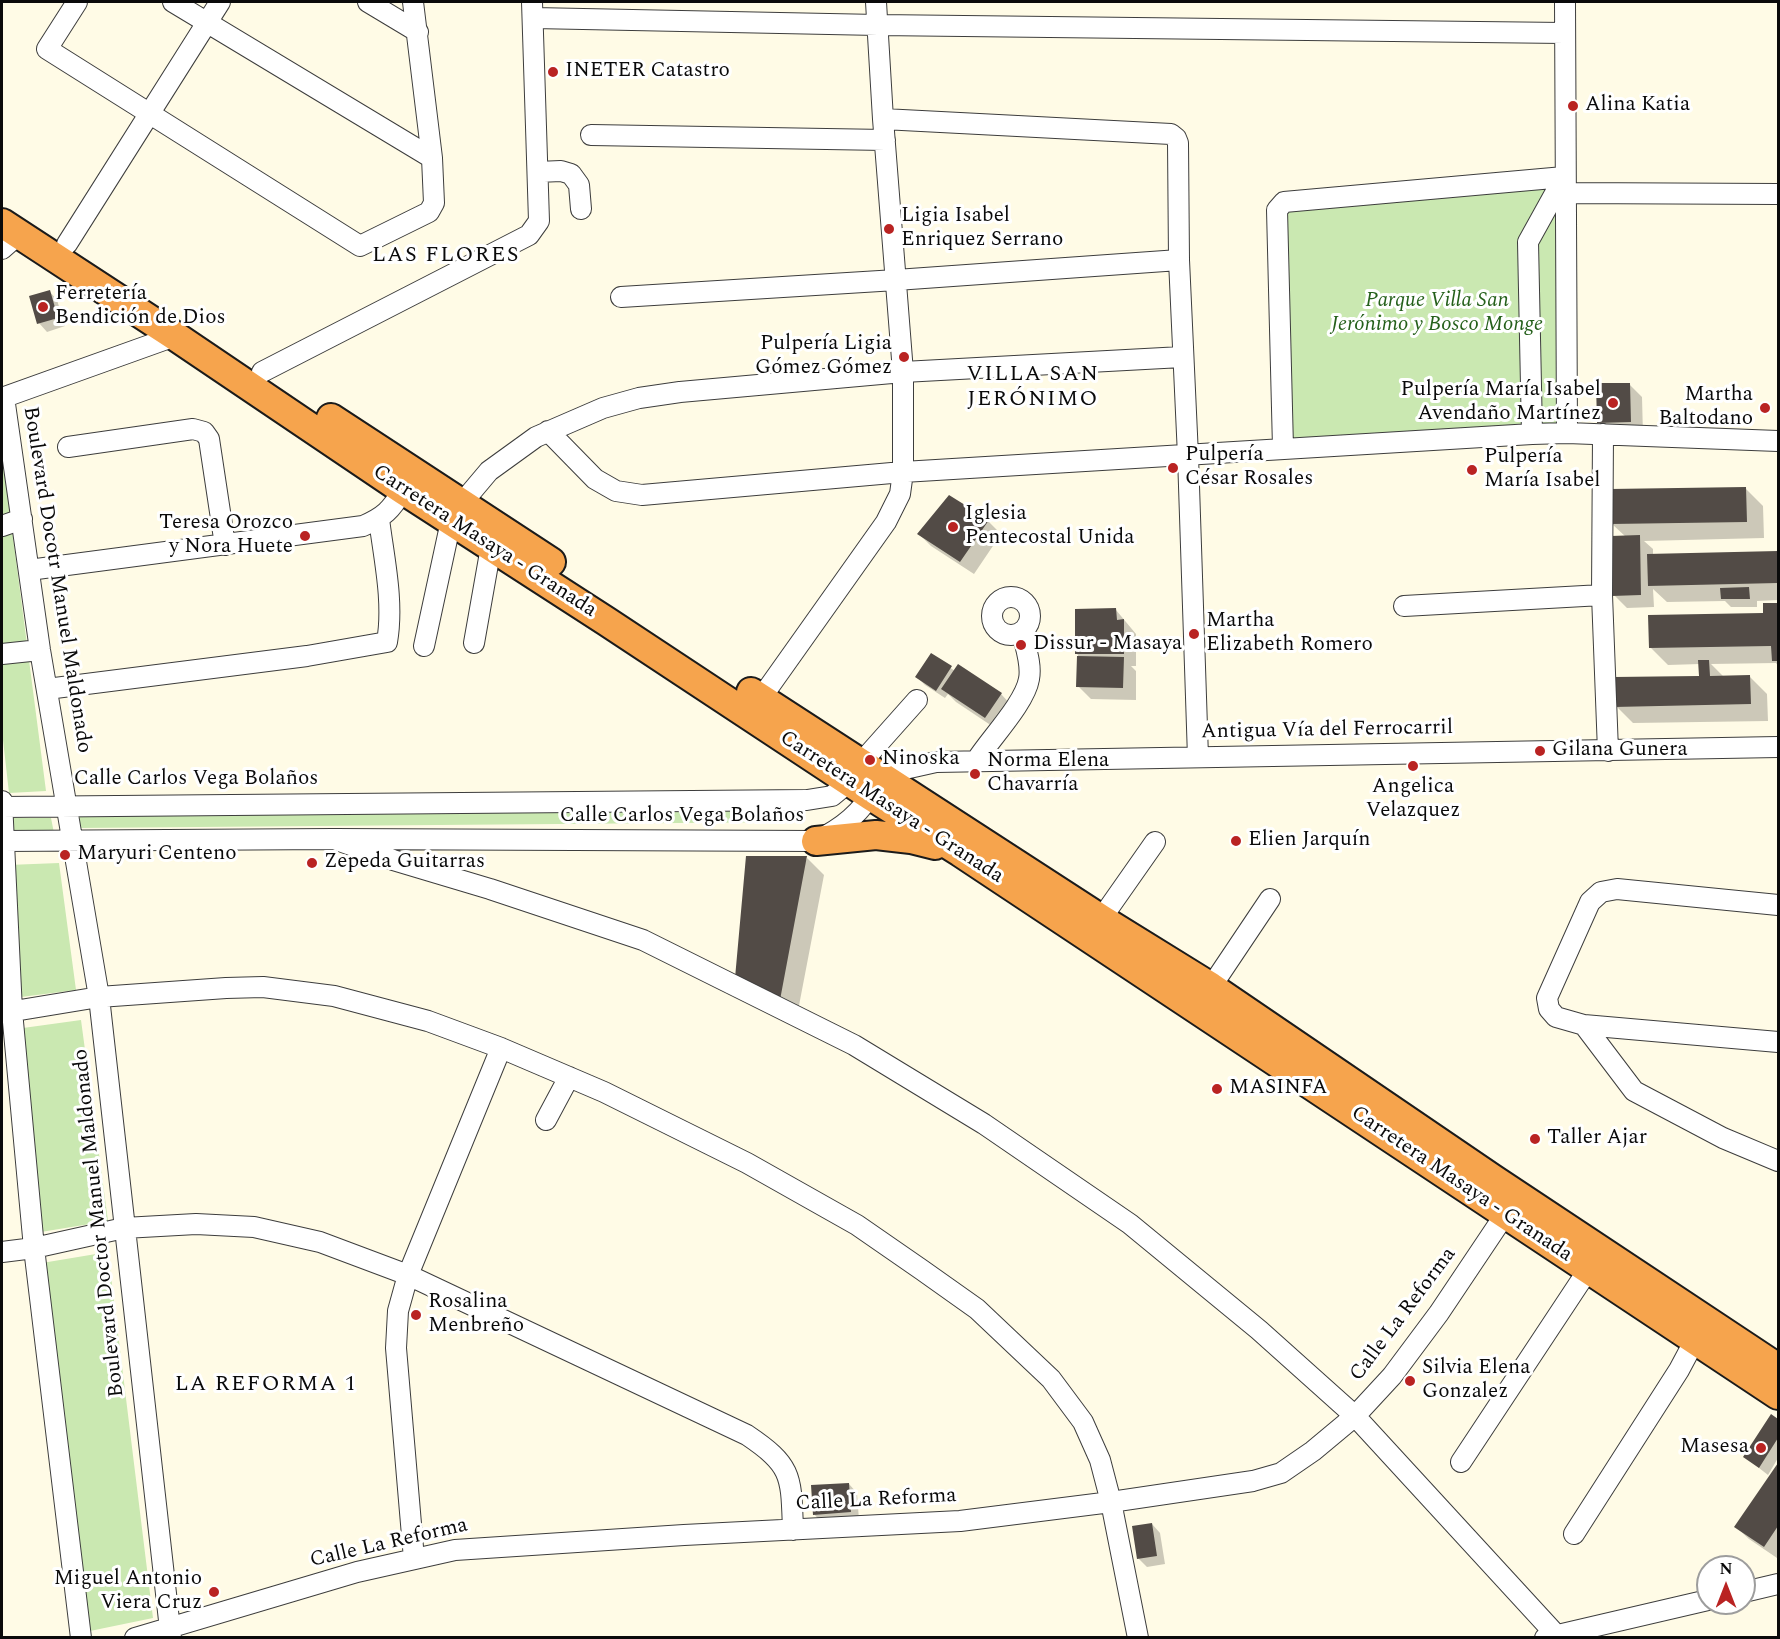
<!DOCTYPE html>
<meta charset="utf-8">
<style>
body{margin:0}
#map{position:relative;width:1780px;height:1639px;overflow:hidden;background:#fffbe6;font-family:Spectral,serif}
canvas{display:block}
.frame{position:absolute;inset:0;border:3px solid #0a0a0a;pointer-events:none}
.north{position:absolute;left:1696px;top:1555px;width:60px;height:60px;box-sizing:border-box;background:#fff;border:2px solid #9d9d9d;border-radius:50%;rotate:0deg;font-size:16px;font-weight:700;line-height:24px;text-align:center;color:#0a0a0a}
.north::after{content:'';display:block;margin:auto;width:21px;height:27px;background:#b92322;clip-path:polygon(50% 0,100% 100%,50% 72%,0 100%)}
</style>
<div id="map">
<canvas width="1780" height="1639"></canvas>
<div class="frame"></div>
<div class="north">N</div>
</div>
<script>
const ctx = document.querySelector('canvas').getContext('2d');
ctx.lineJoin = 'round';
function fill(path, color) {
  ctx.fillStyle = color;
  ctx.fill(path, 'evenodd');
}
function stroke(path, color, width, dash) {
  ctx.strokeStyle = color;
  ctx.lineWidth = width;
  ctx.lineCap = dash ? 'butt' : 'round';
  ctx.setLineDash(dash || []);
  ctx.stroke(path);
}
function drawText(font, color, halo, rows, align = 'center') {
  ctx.font = font + ' Spectral,serif';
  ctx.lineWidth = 6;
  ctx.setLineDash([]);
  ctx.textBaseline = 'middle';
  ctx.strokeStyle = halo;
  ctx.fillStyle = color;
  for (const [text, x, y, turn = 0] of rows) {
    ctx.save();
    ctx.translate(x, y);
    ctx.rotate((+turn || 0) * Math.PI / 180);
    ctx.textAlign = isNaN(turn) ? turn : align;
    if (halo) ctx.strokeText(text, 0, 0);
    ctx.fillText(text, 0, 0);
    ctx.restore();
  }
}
const green = new Path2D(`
 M 1564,177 L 1567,433 L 1283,448 L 1280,205 Z
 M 2,452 L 46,791 L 9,793 L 2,731 Z
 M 799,810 L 799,822 L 77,828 L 77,811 Z
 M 11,818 L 51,818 L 54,833 L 13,832 Z
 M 59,863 L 76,990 L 21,997 L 8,865 Z
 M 81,1020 L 108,1221 L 41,1232 L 23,1028 Z
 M 108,1252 L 153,1618 L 90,1631 L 42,1263 Z`);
const shadow = new Path2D(`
 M 49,291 L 57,300 L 65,326 L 47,332 L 39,323 Z
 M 1629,384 L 1642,397 L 1643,435 L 1611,435 L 1598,422 Z
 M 1746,489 L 1763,506 L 1764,538 L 1644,541 L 1653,549 L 1653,555 L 1778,553 L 1778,600 L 1757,601 L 1757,607 L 1731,607 L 1725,601 L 1667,602 L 1653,589 L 1654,607 L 1627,608 L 1614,595 L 1626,537 L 1612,524 Z
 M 949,497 L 988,521 L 1001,534 L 974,574 L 931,546 L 919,534 Z
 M 1765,604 L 1778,604 L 1778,666 L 1776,663 L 1711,664 L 1724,677 L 1750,677 L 1767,694 L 1768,721 L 1633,723 L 1616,706 L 1700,677 L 1700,664 L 1668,665 L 1650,647 L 1765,615 Z
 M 1116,610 L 1136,634 L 1136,666 L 1131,666 L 1136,671 L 1136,700 L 1091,699 L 1078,686 L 1078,655 L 1076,653 Z
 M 931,655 L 955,671 L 1001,694 L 1013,707 L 998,730 L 956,702 L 948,694 L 945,698 L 925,685 L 917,677 Z
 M 807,858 L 824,875 L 797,1016 L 754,995 Z
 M 1772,1416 L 1778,1420 L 1778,1458 L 1768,1475 L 1745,1457 Z
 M 1778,1466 L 1778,1556 L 1777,1558 L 1749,1539 L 1736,1527 Z
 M 849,1484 L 857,1493 L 859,1520 L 822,1523 L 814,1514 Z
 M 1152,1524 L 1160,1533 L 1165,1564 L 1147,1567 L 1138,1558 Z`);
const building = new Path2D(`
 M 50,290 L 58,318 L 37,324 L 29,296 Z
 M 1596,383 L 1630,383 L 1631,422 L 1597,423 Z
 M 1746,487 L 1747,522 L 1611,524 L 1610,489 Z
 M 949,495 L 989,520 L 960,562 L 917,534 Z
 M 1640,535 L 1641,595 L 1612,596 L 1611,536 Z
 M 1778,551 L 1778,583 L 1648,586 L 1647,554 Z
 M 1749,587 L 1750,599 L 1721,599 L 1720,588 Z
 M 1763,603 L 1778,603 L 1778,661 L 1772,661 L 1771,646 L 1649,648 L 1648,615 L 1763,613 Z
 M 1116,608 L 1117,620 L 1124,619 L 1124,654 L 1075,654 L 1075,609 Z
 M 931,653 L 952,666 L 936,691 L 915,677 Z
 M 1077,656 L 1124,657 L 1123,688 L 1076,687 Z
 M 1698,660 L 1709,660 L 1710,676 L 1750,675 L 1751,704 L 1614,707 L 1614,677 L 1699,676 Z
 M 958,664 L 1002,693 L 985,718 L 941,689 Z
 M 746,856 L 807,856 L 780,1000 L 735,978 Z
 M 1771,1414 L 1778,1419 L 1778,1438 L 1759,1468 L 1743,1457 Z
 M 1778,1463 L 1778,1526 L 1764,1547 L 1734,1527 Z
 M 849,1483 L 851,1512 L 813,1515 L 811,1485 Z
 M 1152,1523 L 1157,1556 L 1137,1559 L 1132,1526 Z`);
const minor = new Path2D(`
 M 77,2 L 47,49 L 360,246 L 429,212 L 434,203 L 432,158 L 413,2
 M 173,2 L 432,158
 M 368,2 L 418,32
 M 1565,2 L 1567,433
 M 534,18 L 878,25 L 1564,33
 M 883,119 L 1171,134 L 1176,138 L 1178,143 L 1179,260 L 1188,456 L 1198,757
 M 591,135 L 885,140
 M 538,172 L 561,171 L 571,174 L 579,185 L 581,209
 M 1565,193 L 1778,194
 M 67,244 L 220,2
 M 2,249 L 19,234
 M 621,297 L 896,280 L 1179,260
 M 262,372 L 529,235 L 539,221 L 532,2
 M 4,397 L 40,650 L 99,997 L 171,1638
 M 2,398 L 175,336
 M 548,431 L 595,479 L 616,491 L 642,495 L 903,472 L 1532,434 L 1567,433 L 1778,441
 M 1532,434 L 1528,242 L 1564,177
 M 1603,434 L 1602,595 L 1608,751
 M 68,447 L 193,429 L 204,432 L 209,439 L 225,545
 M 1283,448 L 1277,210 L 1284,202 L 1564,177
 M 462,503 L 489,471 L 536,437 L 603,408 L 639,398 L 680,392 L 903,372 L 1182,357
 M 2,526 L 22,519
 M 29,570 L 363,526 C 384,517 391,510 403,490
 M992 616a19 19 0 1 1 38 0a19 19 0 1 1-38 0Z
 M 1404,606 L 1602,595
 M 474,643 L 491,547
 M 424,646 L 451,521
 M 2,654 L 40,650
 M 47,689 L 307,656 L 387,642 C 394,602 384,559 379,519
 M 754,708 L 886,522 L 900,494 L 903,472 L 903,372 L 883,119 L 876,2
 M 976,761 C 990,739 1025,703 1029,679 C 1032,664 1025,646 1022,632
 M 860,764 L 917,700
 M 2,801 L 12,1011 L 34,1248 L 81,1638
 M 2,807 L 807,800 L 832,796 L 849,782 L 861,776 L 878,775 L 936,762 L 1778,747
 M 334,839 L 393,860 L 490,889 L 643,940 L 854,1045 L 984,1124 L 1130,1224 L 1259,1330 L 1355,1416 L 1559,1638
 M 2,841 L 334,839 L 816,841 C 842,828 862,813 876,786
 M 1778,905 L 1617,889 L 1601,892 L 1590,902 L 1547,998 L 1549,1009 L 1556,1017 L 1584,1025 L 1634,1091 L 1723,1138 L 1778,1161
 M 1101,919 L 1155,842
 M 1211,987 L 1270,899
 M 2,1013 L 99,997 L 226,988 L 263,987 L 334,996 L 428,1021 L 501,1048 L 604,1092 L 747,1163 L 857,1225 L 922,1270 L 977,1309 L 1051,1379 L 1083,1422 L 1100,1460 L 1111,1502 L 1138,1638
 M 1584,1025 L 1778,1042
 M 546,1120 L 569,1077
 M 2,1252 L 34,1248 L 124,1228 L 196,1224 L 254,1227 L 320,1242 L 408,1275 L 747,1435 C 793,1466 791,1476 793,1530
 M 1461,1462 L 1588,1270
 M 1574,1534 L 1679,1370 L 1695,1340
 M 414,1559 L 396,1348 L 398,1311 L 408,1275 L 501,1048
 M 1744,1592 L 1778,1584
 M 135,1638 L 357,1572 L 455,1550 L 684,1535 L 960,1521 L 1111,1502 L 1253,1481 L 1281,1473 L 1313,1451 L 1355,1416 L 1392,1376 L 1439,1313 L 1506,1213
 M 1545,1638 L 1708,1600`);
const highway = new Path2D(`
 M 2,223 L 175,336 L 403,490 L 606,621 L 871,796 L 960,852 L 1778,1395
 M 331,418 L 551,562
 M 751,692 L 1101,919 L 1211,987 L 1493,1179 L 1778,1368
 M 816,841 L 876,835 L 911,839 L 935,845`);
const markers = [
 [553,72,6,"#b92322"],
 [1573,106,6,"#b92322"],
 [889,229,6,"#b92322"],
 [43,307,6,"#b92322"],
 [904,357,6,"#b92322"],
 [1613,403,6,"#b92322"],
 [1765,408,6,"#b92322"],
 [1173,468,6,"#b92322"],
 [1472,470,6,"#b92322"],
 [953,527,6,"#b92322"],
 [305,536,6,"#b92322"],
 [1194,634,6,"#b92322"],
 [1021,645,6,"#b92322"],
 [1540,751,6,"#b92322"],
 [870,760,6,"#b92322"],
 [1413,766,6,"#b92322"],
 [975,774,6,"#b92322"],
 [1236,841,6,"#b92322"],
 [65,855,6,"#b92322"],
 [312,863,6,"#b92322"],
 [1217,1089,6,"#b92322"],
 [1535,1139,6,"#b92322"],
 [416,1315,6,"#b92322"],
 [1410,1381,6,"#b92322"],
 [1761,1448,6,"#b92322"],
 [214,1592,6,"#b92322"]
];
const poiNames = [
 ["INETER Catastro",565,72],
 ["Alina Katia",1585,106],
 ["Ligia Isabel",901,217],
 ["Enriquez Serrano",901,241],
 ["Ferretería",55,295],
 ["Bendición de Dios",55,319],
 ["Pulpería Ligia",892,345,"right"],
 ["Gómez Gómez",892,369,"right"],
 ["Pulpería María Isabel",1601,391,"right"],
 ["Avendaño Martínez",1601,415,"right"],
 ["Martha",1753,396,"right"],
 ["Baltodano",1753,420,"right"],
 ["Pulpería",1185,456],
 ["César Rosales",1185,480],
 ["Pulpería",1484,458],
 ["María Isabel",1484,482],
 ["Iglesia",965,515],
 ["Pentecostal Unida",965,539],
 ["Teresa Orozco",293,524,"right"],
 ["y Nora Huete",293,548,"right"],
 ["Martha",1206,622],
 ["Elizabeth Romero",1206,646],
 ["Dissur - Masaya",1033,645],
 ["Gilana Gunera",1552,751],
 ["Ninoska",882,760],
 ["Norma Elena",987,762],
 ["Chavarría",987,786],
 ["Angelica",1413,788,"center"],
 ["Velazquez",1413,812,"center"],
 ["Elien Jarquín",1248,841],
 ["Maryuri Centeno",77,855],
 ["Zepeda Guitarras",324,863],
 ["MASINFA",1229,1089],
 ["Taller Ajar",1547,1139],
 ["Rosalina",428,1303],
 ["Menbreño",428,1327],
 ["Silvia Elena",1422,1369],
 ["Gonzalez",1422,1393],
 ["Masesa",1749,1448,"right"],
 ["Miguel Antonio",202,1580,"right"],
 ["Viera Cruz",202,1604,"right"]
];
const parkNames = [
 ["Parque Villa San",1437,302],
 ["Jerónimo y Bosco Monge",1437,326]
];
const streetNames = [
 ["Carretera Masaya - Granada",484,542,33],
 ["Boulevard Docotr Manuel Maldonado",56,580,81],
 ["Antigua Vía del Ferrocarril",1327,731,-1],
 ["Calle Carlos Vega Bolaños",196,780],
 ["Carretera Masaya - Granada",891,808,33],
 ["Calle Carlos Vega Bolaños",682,817],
 ["Carretera Masaya - Granada",1461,1185,34],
 ["Boulevard Doctor Manuel Maldonado",100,1223,-96],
 ["Calle La Reforma",1404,1315,-53],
 ["Calle La Reforma",876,1501,-3],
 ["Calle La Reforma",389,1544,-13]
];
const neighbourhoodNames = [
 ["LAS FLORES",446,257],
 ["VILLA SAN",1033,376],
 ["JERÓNIMO",1033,401],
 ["LA REFORMA 1",266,1386]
];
fill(green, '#cae8b1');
fill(shadow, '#0003');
fill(building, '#524b46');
stroke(minor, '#3d3d3d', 22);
stroke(highway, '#1b1b1b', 32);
stroke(minor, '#fff', 20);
stroke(highway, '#f6a44d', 28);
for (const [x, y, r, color] of markers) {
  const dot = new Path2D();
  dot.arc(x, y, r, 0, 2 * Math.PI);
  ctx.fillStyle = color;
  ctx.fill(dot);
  stroke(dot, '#fff', 2);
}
drawText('21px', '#0a0a0a', '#fff', poiNames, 'left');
drawText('italic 21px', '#25601b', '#fff', parkNames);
drawText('21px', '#0a0a0a', '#fff', streetNames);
ctx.letterSpacing = '1.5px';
drawText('22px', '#0a0a0a', '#fff', neighbourhoodNames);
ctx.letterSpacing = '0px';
</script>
